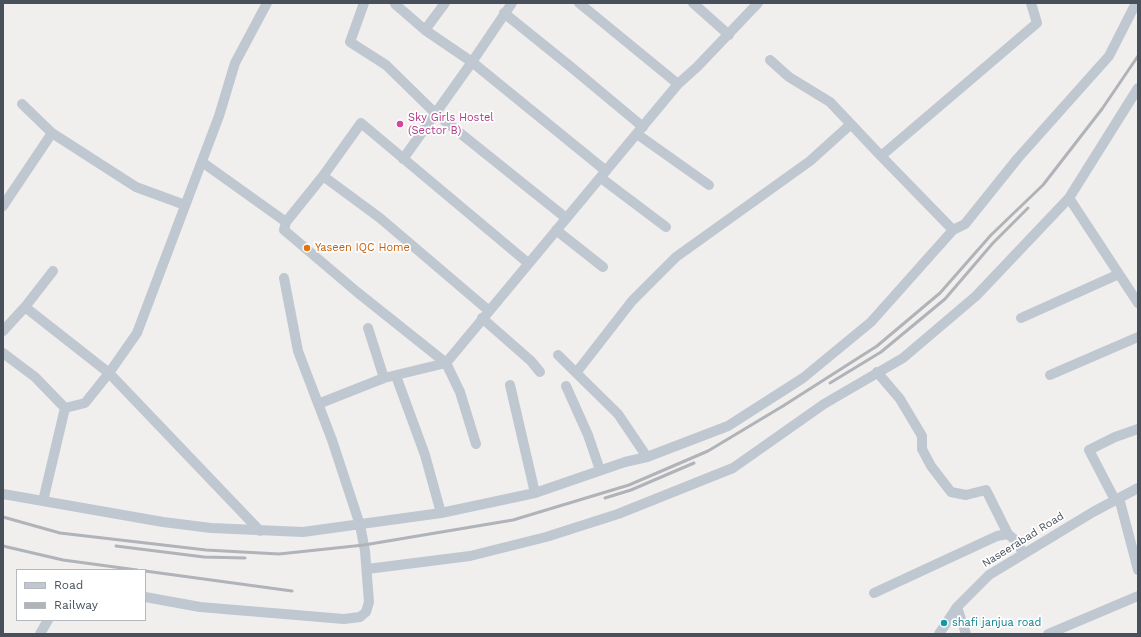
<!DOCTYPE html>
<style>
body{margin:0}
#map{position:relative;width:1141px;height:637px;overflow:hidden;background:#f1eeee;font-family:"Work Sans",sans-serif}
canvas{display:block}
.frame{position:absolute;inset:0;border:4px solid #47505b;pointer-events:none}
.legend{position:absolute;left:16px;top:569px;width:130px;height:52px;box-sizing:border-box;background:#fff;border:1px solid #b5b9bd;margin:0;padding:5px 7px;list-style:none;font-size:12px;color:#47505b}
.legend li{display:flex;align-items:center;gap:8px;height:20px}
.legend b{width:20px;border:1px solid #b5b9bd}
</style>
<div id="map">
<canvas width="1141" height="637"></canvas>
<div class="frame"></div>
<ul class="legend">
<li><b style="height:5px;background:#bfc8d0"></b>Road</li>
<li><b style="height:5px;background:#b0b3b8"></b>Railway</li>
</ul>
</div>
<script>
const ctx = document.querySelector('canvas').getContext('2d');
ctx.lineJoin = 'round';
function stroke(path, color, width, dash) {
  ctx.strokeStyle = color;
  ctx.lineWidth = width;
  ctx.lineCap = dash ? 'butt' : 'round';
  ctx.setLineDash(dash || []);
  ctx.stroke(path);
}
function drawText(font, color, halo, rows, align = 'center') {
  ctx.font = font + ' "Work Sans",sans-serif';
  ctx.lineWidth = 3.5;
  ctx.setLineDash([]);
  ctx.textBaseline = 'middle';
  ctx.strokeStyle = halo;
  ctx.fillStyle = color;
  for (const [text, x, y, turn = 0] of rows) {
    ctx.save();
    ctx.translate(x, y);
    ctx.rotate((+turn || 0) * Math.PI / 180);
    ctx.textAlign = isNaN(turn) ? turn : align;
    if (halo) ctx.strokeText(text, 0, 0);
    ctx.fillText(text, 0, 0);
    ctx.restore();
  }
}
const minor = new Path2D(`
 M 364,3 L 350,42 L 386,65 L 435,113 L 566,218
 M 579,3 L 678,84
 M 693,3 L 729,35
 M 395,4 L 425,30 L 472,62 L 606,171
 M 504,13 L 571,67 L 643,127
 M 425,30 L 445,3
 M 770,60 L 789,77 L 830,102 L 881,156
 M 22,104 L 52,133 L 136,187 L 185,205
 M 637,134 L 709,185
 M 403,159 L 472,62 L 512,3
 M 202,162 L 286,222 L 284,230 L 357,292 L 446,363 L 460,392 L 476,444
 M 323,176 L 361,123 L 528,263
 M 601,178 L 666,227
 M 1069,198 L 1138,303
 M 3,206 L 52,133
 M 286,222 L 323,176 L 380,218 L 488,310
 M 556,230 L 603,267
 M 953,230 L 881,156 L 1037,23 L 1031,3
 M 25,307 L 109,373 L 260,531
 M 482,318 L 531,361 L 540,372
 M 1021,318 L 1119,274
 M 368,328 L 384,378
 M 3,331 L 25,307 L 53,271
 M 3,353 L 35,377 L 65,408
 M 558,355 L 618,414 L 647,457
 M 877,372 L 900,399 L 922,436 L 922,449 L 931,466 L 951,492 L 966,495 L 986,490 L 1008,534
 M 576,373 L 632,301 L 676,257 L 810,161 L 851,124
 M 1050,375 L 1138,337
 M 396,376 L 425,455 L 441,513
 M 510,385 L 535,493
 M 566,386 L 588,435 L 600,470
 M 318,404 L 384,378 L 446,363 L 678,84 L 697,67 L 758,3
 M 3,494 L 163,522 L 211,528 L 303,532 L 441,513 L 535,493 L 625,462 L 647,457 L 728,426 L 803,378 L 871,322 L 953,230 L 965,224 L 1018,158 L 1109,56 L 1136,3
 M 1119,498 L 1138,570
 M 1115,500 L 1089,450 L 1115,437 L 1138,429
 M 43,501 L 65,408 L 85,403 L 109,373 L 137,333 L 219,116 L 235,63 L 267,3
 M 367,569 L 470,556 L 546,537 L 618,514 L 733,468 L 824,404 L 903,358 L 976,296 L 1069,198 L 1138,88
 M 874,593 L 997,536 L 1008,534 L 1016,541 L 1023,553
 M 145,597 L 200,607 L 344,619 L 360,617 L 366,612 L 369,602 L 365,551 L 360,525 L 332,440 L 298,351 L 284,278
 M 957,607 L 966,634
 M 40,634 L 48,620
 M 939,634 L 957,607 L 989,575 L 1093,512 L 1138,488
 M 1048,634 L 1138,596`);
const rail = new Path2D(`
 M 830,383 L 881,352 L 945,299 L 993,243 L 1028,208
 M 605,498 L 631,490 L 694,463
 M 3,517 L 60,533 L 206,550 L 279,554 L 364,545 L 513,520 L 629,485 L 708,451 L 783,406 L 877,346 L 940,293 L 991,235 L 1043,185 L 1102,109 L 1138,56
 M 3,546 L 63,560 L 137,570
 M 116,546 L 204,557 L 245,558
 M 145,571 L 292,591`);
const markers = [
 [400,124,4,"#d1479c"],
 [307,248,4,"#e8710a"],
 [944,623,4,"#0f9aa8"]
];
const hotelNames = [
 ["Sky Girls Hostel",408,118],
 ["(Sector B)",408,131]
];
const foodNames = [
 ["Yaseen IQC Home",315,248]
];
const streetNames = [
 ["Naseerabad Road",1023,540,-32]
];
const cultureNames = [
 ["shafi janjua road",952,623]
];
stroke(minor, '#bfc8d0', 10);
stroke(rail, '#b0b3b8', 3);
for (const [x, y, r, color] of markers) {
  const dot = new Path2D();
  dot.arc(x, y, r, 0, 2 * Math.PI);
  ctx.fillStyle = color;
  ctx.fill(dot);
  stroke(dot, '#fff', 1.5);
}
drawText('11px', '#b23c85', '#fff', hotelNames, 'left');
drawText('11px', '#c56008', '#fff', foodNames, 'left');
drawText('11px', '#47505b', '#fff', streetNames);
drawText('11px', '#0d838f', '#fff', cultureNames, 'left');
</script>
